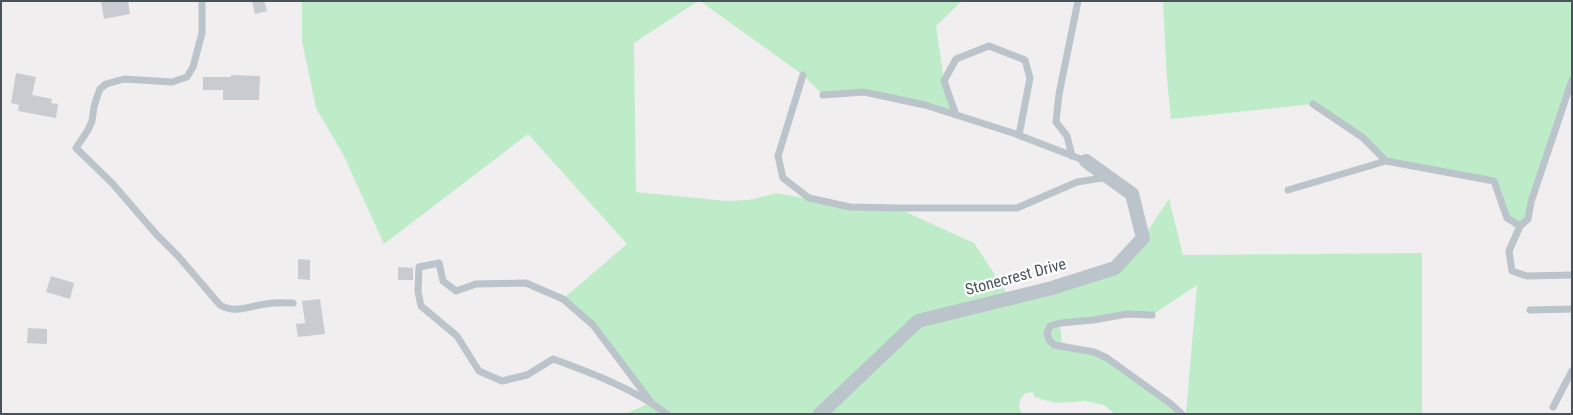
<!DOCTYPE html>
<style>
body{margin:0}
#map{position:relative;width:1573px;height:415px;overflow:hidden;background:#f0eeee;font-family:"Roboto Condensed",sans-serif}
canvas{display:block}
.frame{position:absolute;inset:0;border:2px solid #47545a;pointer-events:none}
</style>
<div id="map">
<canvas width="1573" height="415"></canvas>
<div class="frame"></div>
</div>
<script>
const ctx = document.querySelector('canvas').getContext('2d');
ctx.lineJoin = 'round';
function fill(path, color) {
  ctx.fillStyle = color;
  ctx.fill(path, 'evenodd');
}
function stroke(path, color, width, dash) {
  ctx.strokeStyle = color;
  ctx.lineWidth = width;
  ctx.lineCap = dash ? 'butt' : 'round';
  ctx.setLineDash(dash || []);
  ctx.stroke(path);
}
function drawText(font, color, halo, rows, align = 'center') {
  ctx.font = font + ' "Roboto Condensed",sans-serif';
  ctx.lineWidth = 4.5;
  ctx.setLineDash([]);
  ctx.textBaseline = 'middle';
  ctx.strokeStyle = halo;
  ctx.fillStyle = color;
  for (const [text, x, y, turn = 0] of rows) {
    ctx.save();
    ctx.translate(x, y);
    ctx.rotate((+turn || 0) * Math.PI / 180);
    ctx.textAlign = isNaN(turn) ? turn : align;
    if (halo) ctx.strokeText(text, 0, 0);
    ctx.fillText(text, 0, 0);
    ctx.restore();
  }
}
const green = new Path2D(`
 M 302,1 L 698,1 L 634,43 L 636,192 L 727,201 L 749,200 L 777,193 L 850,207 L 897,208 L 974,243 L 1010,298 L 1115,268 L 1143,238 L 1169,199 L 1183,255 L 1422,253 L 1422,414 L 1186,414 L 1197,285 L 1152,315 L 1060,323 L 1062,347 L 1094,352 L 1182,414 L 1115,414 L 1104,405 L 1085,401 L 1056,403 L 1034,397 L 1033,392 L 1025,393 C 1019,400 1017,405 1022,414 L 626,414 L 651,402 L 593,325 L 563,299 L 627,244 L 528,134 L 384,244 L 343,154 L 316,108 L 302,41 Z
 M 700,1 L 962,1 L 936,26 L 944,81 L 956,115 L 864,92 L 823,95 L 803,75 Z
 M 1163,1 L 1572,1 L 1572,80 L 1528,219 L 1520,226 L 1507,218 L 1494,181 L 1386,161 L 1362,137 L 1313,104 L 1171,119 L 1167,80 Z`);
const building = new Path2D(`
 M 101,1 L 128,1 L 130,14 L 104,19 Z
 M 252,1 L 264,1 L 267,11 L 255,14 Z
 M 16,73 L 36,77 L 32,95 L 52,99 L 51,103 L 58,104 L 56,118 L 18,111 L 19,105 L 11,103 Z
 M 231,75 L 260,76 L 259,100 L 223,100 L 223,90 L 203,90 L 203,77 L 231,77 Z
 M 298,259 L 310,260 L 310,280 L 298,279 Z
 M 398,267 L 413,268 L 413,280 L 398,280 Z
 M 51,276 L 74,283 L 70,299 L 46,292 Z
 M 320,299 L 325,334 L 298,337 L 296,324 L 305,323 L 302,301 Z
 M 28,328 L 47,329 L 47,344 L 27,343 Z`);
const lane = new Path2D(`
 M 202,1 L 202,33 L 193,67 L 187,77 L 172,82 L 124,79 L 106,84 L 100,89 L 97,97 L 94,107 L 92,121 L 88,130 L 76,148 L 112,183 L 156,234 L 178,256 L 220,305 C 235,314 249,306 266,304 C 275,302 284,303 293,303
 M 803,75 L 778,156 L 783,178 L 809,198 L 850,207 L 897,208 L 1017,208 L 1077,182 L 1108,177
 M 1572,80 L 1531,202 L 1528,219 L 1520,226 L 1509,251 L 1512,271 L 1527,276 L 1572,275
 M 823,95 L 864,92 L 925,105 L 1013,133 L 1086,161
 M 1313,104 L 1362,137 L 1386,161
 M 956,115 L 944,81 L 956,59 L 989,46 L 1025,60 L 1030,78 L 1019,135
 M 1072,156 L 1067,136 L 1056,122 L 1059,94 L 1078,1
 M 1288,190 L 1386,161 L 1494,181 L 1507,218 L 1520,226
 M 1530,310 L 1572,309
 M 1152,315 L 1127,314 L 1093,320 L 1060,323 L 1050,326 L 1047,333 L 1049,340 L 1054,345 L 1094,352 L 1107,358 L 1171,404 L 1182,414
 M 651,402 L 593,325 L 563,299 L 526,283 L 476,284 L 456,291 L 443,281 L 439,263 L 419,267 L 418,292 L 421,306 L 457,336 L 479,371 L 502,381 L 527,375 L 553,359 C 592,373 634,389 667,414
 M 1553,407 L 1572,371`);
const street = new Path2D(`
 M 820,414 L 918,321 L 1052,288 L 1115,268 L 1143,238 L 1132,194 L 1086,161`);
const streetNames = [
 ["Stonecrest Drive",1016,278,-15]
];
fill(green, '#beecc9');
fill(building, '#c8ccd0');
stroke(lane, '#bac4ca', 7);
stroke(street, '#bac4ca', 14);
drawText('16px', '#47545a', '#fff', streetNames);
</script>
